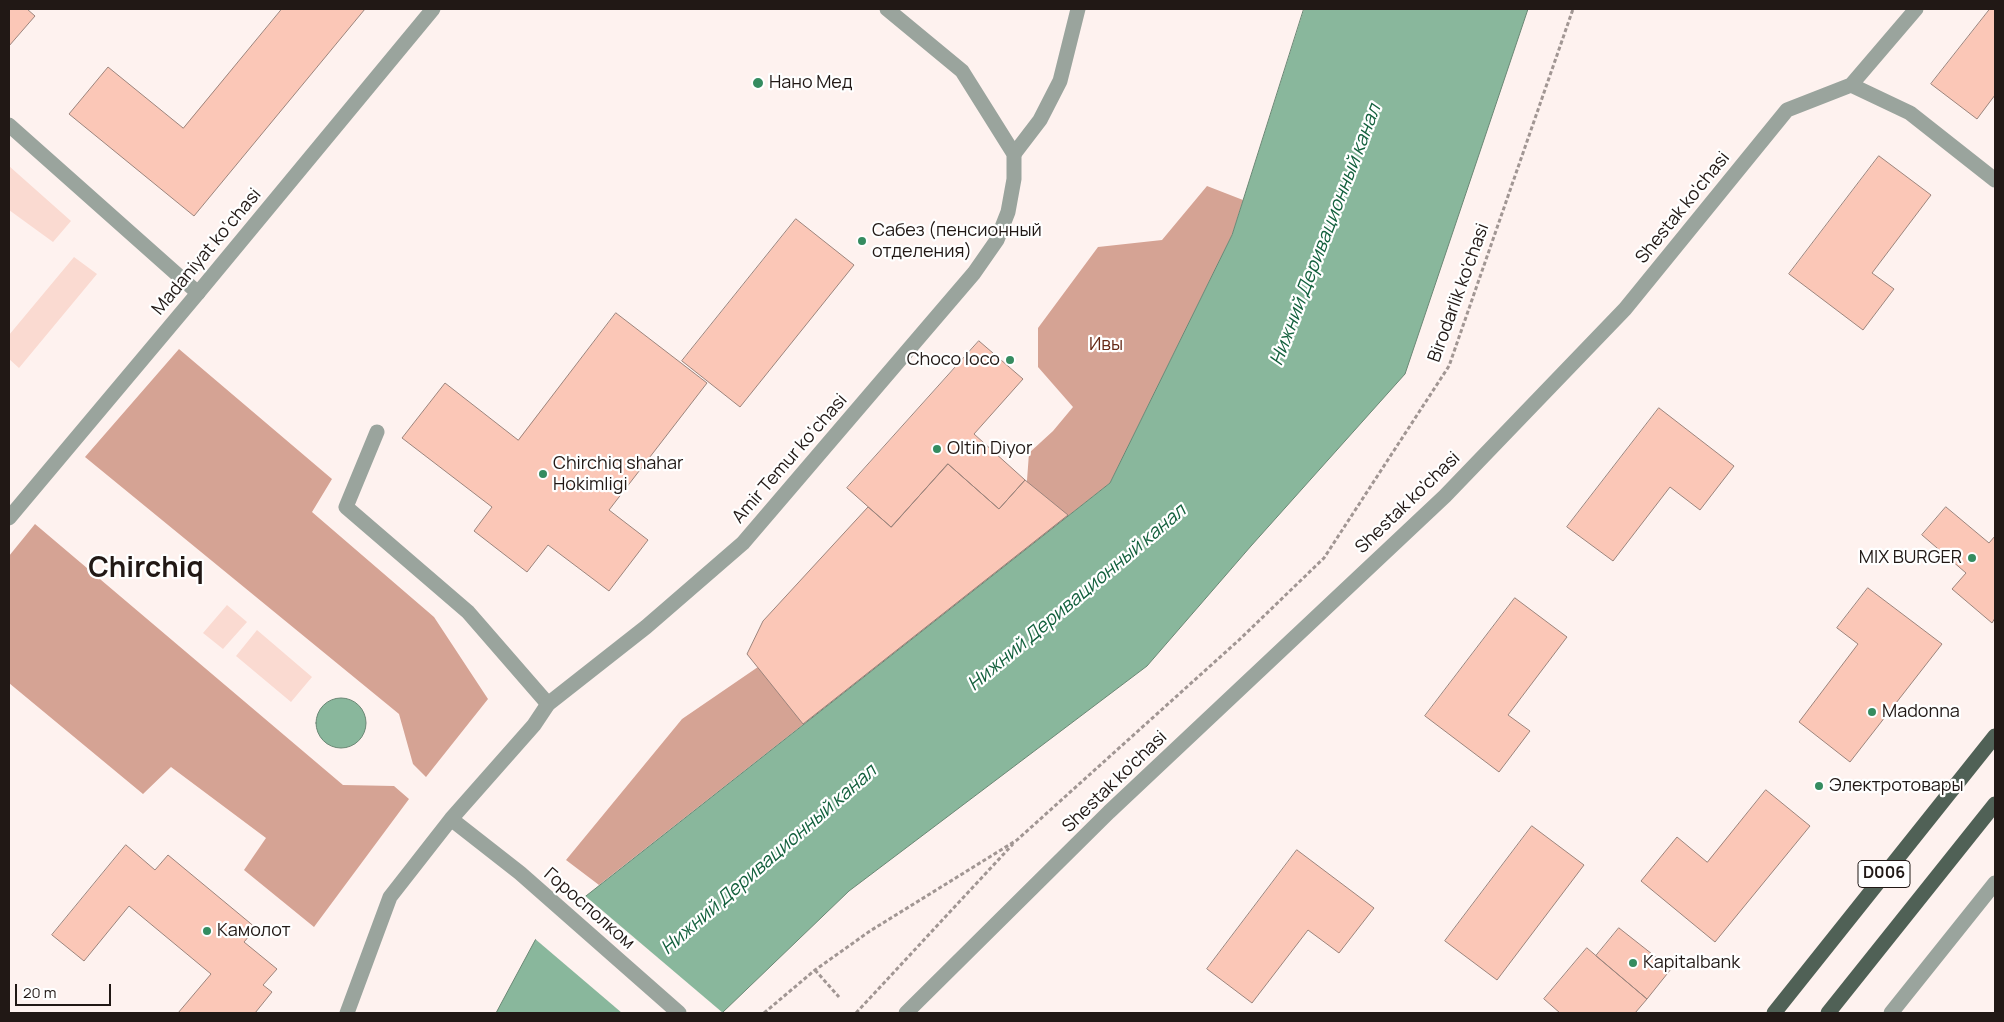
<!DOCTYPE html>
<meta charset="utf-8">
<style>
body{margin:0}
#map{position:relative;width:2004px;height:1022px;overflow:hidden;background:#fef2ef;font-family:Manrope,sans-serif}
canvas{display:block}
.frame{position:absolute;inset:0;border:10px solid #211815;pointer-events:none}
.scale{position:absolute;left:15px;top:984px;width:96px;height:22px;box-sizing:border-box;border:2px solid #211815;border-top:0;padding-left:6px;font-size:15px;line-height:18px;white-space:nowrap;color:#211815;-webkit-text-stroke:4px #fff;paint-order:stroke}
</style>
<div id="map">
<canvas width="2004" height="1022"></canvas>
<div class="frame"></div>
<div class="scale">20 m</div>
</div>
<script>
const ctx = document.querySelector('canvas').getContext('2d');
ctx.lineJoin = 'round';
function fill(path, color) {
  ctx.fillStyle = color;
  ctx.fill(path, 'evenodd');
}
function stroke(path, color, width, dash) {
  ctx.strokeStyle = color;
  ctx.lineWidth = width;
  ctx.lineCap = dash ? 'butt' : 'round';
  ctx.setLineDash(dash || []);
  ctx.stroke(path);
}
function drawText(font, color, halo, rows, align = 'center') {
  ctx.font = font + ' Manrope,sans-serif';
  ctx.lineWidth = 4.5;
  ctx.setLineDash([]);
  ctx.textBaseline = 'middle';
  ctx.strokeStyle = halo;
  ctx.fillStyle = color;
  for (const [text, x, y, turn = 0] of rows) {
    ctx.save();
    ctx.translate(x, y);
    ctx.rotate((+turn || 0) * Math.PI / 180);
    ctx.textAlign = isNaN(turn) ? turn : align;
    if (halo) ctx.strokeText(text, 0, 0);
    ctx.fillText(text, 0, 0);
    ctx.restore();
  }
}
const green = new Path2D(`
 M 9,166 L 71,221 L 53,242 L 9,210 Z
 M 74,257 L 97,274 L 19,368 L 9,359 L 9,335 Z
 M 227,605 L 247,622 L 223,649 L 203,633 Z
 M 257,630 L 312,677 L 291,702 L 236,656 Z`);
const forest = new Path2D(`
 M 1207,186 L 1243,200 L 1232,235 L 1110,483 L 599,885 L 566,860 L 682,719 L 923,554 L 1025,508 L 1029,453 L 1053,431 L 1073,407 L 1038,367 L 1038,328 L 1098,247 L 1162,240 Z
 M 179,349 L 332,479 L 312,512 L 434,617 L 488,699 L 426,777 L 413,764 L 399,714 L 85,457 Z
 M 35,524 L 343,785 L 394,786 L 409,799 L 314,927 L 244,870 L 266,838 L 171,767 L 143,794 L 9,683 L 9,556 Z`);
const water = new Path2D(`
 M 1304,9 L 1528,9 L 1405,374 L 1251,546 L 1147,666 L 849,891 L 722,1013 L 496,1013 L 539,933 L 1110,483 L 1232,235 Z
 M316 723a25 25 0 1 1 50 0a25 25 0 1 1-50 0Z`);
const pier = new Path2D(`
 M 584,895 L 723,1013 L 622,1013 L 534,938 L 538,931 Z`);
const building = new Path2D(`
 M 9,9 L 27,9 L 35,16 L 9,46 Z
 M 282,9 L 365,9 L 194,216 L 69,114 L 108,67 L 183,128 Z
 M 1990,9 L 1995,9 L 1995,95 L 1977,119 L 1931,84 Z
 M 1879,156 L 1931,195 L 1872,273 L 1894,289 L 1863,330 L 1789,274 Z
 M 796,219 L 854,265 L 740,407 L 682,361 Z
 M 616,313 L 707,383 L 609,510 L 648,540 L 609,591 L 548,545 L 527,572 L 474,531 L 492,507 L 402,438 L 445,383 L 518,440 Z
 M 979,341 L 1023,379 L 974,434 L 1025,480 L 999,509 L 948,464 L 891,527 L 847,488 Z
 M 1659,408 L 1734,466 L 1700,510 L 1670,487 L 1613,561 L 1567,527 Z
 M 948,464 L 999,509 L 1025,480 L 1068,515 L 803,724 L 747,654 L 763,621 L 868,507 L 891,527 Z
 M 1946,507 L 1989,543 L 1995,536 L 1995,618 L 1992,623 L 1952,589 L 1966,573 L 1922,535 Z
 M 1868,588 L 1942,644 L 1850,762 L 1799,722 L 1858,644 L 1837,628 Z
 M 1515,598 L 1567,637 L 1508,715 L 1530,731 L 1499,772 L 1425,716 Z
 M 1766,790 L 1810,826 L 1715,942 L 1641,881 L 1677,837 L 1707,862 Z
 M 1532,826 L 1584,865 L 1497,980 L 1445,941 Z
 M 126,845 L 155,870 L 168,855 L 256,928 L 244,942 L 277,969 L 263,985 L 272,992 L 255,1013 L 178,1013 L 211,974 L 129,906 L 84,961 L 52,935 Z
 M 1297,850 L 1374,908 L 1339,953 L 1308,930 L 1252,1003 L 1207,969 Z
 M 1619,928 L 1671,969 L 1647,999 L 1596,956 Z
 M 1587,948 L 1647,999 L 1635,1013 L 1560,1013 L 1544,999 Z`);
const path = new Path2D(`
 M 815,970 L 839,997
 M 764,1013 L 815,970 L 870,931 L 1017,840 L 1239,640 L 1324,558 L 1449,366 L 1573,9
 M 856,1013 L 1013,844`);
const lane = new Path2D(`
 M 9,125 L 198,293
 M 1014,154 L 1040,120 L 1060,81 L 1078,9
 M 377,432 L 346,507 L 468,612 L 548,704`);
const street = new Path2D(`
 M 1851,85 L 1910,113 L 1995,180
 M 9,518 L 198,293 L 433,9
 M 347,1013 L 390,897 L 451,819
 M 679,1013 L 520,873 L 451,819 L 534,725 L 548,704 L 646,627 L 743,543 L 974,273 L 997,240 L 1008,212 L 1014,179 L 1014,154 L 962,71 L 887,9
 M 906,1013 L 1109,812 L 1445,496 L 1625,309 L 1787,110 L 1851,85 L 1916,9
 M 1891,1013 L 1995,883`);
const primary = new Path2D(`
 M 1774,1013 L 1995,736
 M 1828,1013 L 1995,804`);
const markers = [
 [758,83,6,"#358c60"],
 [862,241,5,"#358c60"],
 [1010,360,5,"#358c60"],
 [937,449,5,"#358c60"],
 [543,474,5,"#358c60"],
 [1972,558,5,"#358c60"],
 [1872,712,5,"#358c60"],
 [1819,786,5,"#358c60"],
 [207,931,5,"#358c60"],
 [1633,963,5,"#358c60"]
];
const shields = [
 [1884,874,52]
];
const shieldNames = [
 ["D006",1884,874]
];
const poiNames = [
 ["Нано Мед",769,83],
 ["Сабез (пенсионный",872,231],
 ["отделения)",872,252],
 ["Choco loco",1000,360,"right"],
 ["Oltin Diyor",947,449],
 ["Chirchiq shahar",553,464],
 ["Hokimligi",553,485],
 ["MIX BURGER",1962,558,"right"],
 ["Madonna",1882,712],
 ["Электротовары",1829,786],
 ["Камолот",217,931],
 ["Kapitalbank",1643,963]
];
const streetNames = [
 ["Shestak ko'chasi",1683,208,-51],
 ["Madaniyat ko‘chasi",207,252,-50],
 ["Birodarlik ko'chasi",1459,293,-70],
 ["Amir Temur ko‘chasi",790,459,-49],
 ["Shestak ko'chasi",1408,503,-44],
 ["Shestak ko'chasi",1115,782,-44],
 ["Горосполком",589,909,41]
];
const parkNames = [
 ["Ивы",1106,345]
];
const waterNames = [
 ["Нижний Деривационный канал",1326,235,-69],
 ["Нижний Деривационный канал",1077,598,-40],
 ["Нижний Деривационный канал",769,860,-41]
];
const townNames = [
 ["Chirchiq",146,569]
];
fill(green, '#fadad1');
fill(forest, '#d5a394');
fill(water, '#89b79c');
stroke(water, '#6a8774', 1);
fill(pier, '#fef2ef');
fill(building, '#fbc7b7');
stroke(building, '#9c847c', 1);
stroke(path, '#a19693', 3, [4, 2.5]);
stroke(lane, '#9aa49d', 15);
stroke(street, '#9aa49d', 15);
stroke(primary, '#506156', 15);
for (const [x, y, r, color] of markers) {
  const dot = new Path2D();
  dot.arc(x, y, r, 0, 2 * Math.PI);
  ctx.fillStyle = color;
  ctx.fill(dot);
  stroke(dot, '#fff', 2);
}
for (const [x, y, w] of shields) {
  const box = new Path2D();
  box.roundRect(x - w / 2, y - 13.5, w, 27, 4);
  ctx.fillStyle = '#fff';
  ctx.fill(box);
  stroke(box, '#211815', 1);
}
drawText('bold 16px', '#211815', null, shieldNames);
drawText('18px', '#211815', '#fff', poiNames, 'left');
drawText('18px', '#211815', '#fff', streetNames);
drawText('18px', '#662916', '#fff', parkNames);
drawText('italic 19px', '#13603d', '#fff', waterNames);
drawText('bold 28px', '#211815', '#fff', townNames);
</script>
